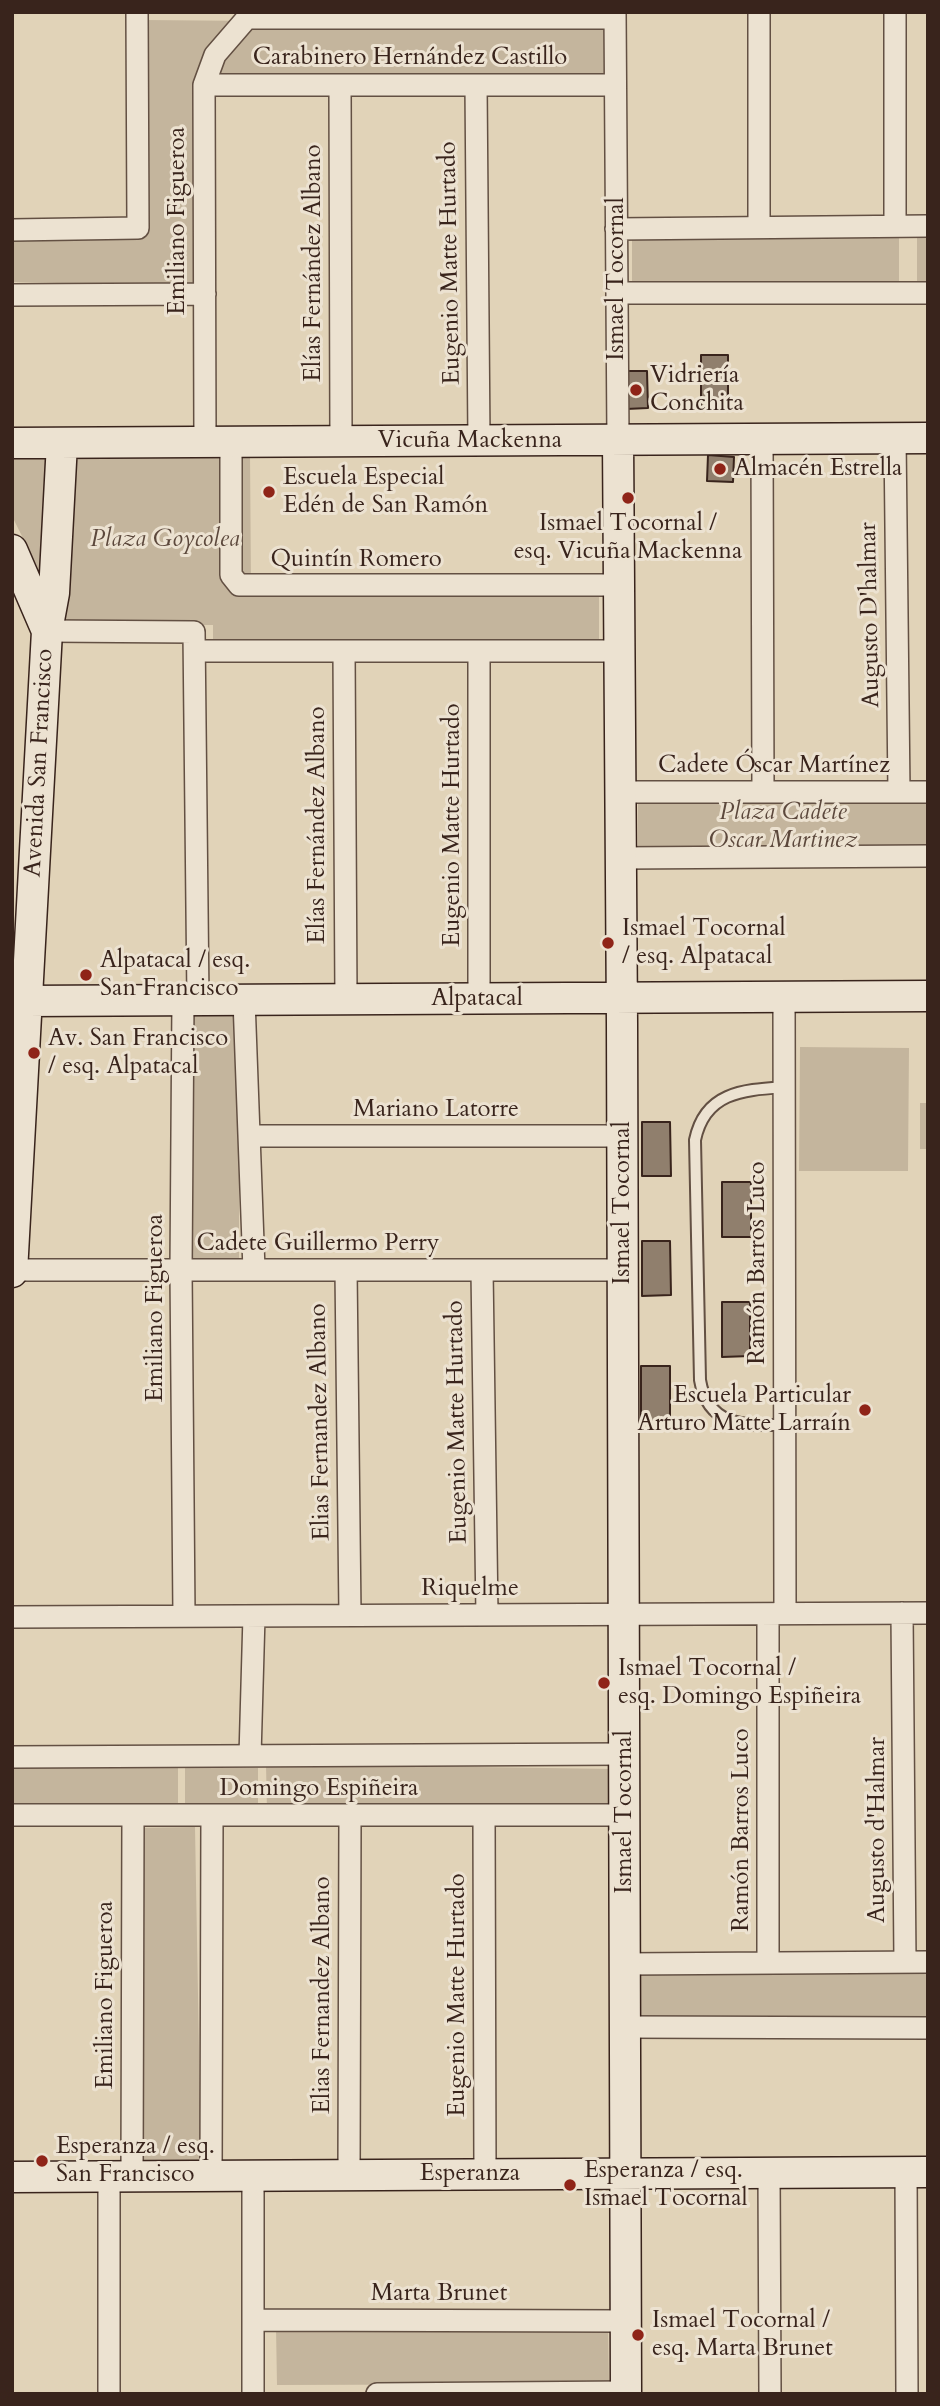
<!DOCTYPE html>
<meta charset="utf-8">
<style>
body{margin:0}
#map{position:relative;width:940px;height:2406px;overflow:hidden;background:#e1d3b8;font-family:Cardo,serif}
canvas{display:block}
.frame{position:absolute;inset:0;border:14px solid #39241c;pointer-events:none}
</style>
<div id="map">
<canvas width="940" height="2406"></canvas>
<div class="frame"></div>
</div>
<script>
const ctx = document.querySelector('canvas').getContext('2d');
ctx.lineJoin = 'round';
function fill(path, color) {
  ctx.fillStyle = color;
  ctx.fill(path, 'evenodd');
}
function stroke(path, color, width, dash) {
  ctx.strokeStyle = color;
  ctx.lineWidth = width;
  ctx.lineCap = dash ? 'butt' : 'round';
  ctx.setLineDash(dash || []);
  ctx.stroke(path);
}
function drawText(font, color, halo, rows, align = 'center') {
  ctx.font = font + ' Cardo,serif';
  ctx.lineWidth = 6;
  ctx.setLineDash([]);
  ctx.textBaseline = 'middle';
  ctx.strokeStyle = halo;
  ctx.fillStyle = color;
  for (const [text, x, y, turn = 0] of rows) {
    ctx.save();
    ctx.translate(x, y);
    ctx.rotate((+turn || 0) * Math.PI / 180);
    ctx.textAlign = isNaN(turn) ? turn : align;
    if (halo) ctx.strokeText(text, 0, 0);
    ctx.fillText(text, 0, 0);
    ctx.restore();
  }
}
const green = new Path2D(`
 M 144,20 L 605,24 L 606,80 L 205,82 L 193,286 L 12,282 L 12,239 L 144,238 Z
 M 632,234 L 899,235 L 899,284 L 632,284 Z
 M 917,235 L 928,235 L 928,281 L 917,281 Z
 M 250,454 L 251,589 L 599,590 L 599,642 L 213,640 L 213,625 L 66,625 L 12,516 L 12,457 Z
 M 928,798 L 928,854 L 638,855 L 638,799 Z
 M 190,1012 L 233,1013 L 239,1136 L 239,1260 L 190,1261 Z
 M 800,1047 L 909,1048 L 908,1171 L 799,1171 Z
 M 920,1103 L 928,1103 L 928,1149 L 920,1149 Z
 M 266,1764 L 616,1769 L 614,1809 L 267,1812 Z
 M 12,1765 L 178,1766 L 178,1812 L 12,1811 Z
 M 185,1767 L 258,1768 L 258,1810 L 185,1810 Z
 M 195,1827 L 201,2162 L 140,2163 L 134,1828 Z
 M 928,1973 L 928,2022 L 640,2019 L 641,1974 Z
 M 608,2326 L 609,2384 L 277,2385 L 276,2327 Z`);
const building = new Path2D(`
 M 701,355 L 728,355 L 728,409 L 701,409 Z
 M 625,371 L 647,371 L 648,408 L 626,409 Z
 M 708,455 L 734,457 L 733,482 L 707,481 Z
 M 642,1122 L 670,1122 L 671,1176 L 642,1176 Z
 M 722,1182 L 751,1182 L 751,1237 L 722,1237 Z
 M 642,1241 L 670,1241 L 671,1295 L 642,1296 Z
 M 722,1302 L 750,1302 L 750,1356 L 722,1357 Z
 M 641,1366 L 670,1366 L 670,1420 L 641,1421 Z`);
const lane = new Path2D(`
 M 784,1087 C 743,1090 705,1092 695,1140 L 700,1380 C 708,1428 746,1425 785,1425`);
const street = new Path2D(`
 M 615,12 L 618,440
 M 759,12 L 759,227
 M 895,12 L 895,226
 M 247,18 L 615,18
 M 204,85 L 615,85
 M 340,85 L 341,442
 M 476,85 L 479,441
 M 616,229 L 928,226
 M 12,230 L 138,228 L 137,12
 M 617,293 L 928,293
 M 12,295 L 205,294
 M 895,438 L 899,792
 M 762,439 L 763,792
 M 205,443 L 204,85 L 215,55 L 247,18 L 247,12
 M 231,443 L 231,575 L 239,585 L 619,585
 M 47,631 L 194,632 L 198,1000
 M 195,651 L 619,651
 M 344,651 L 346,999
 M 620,792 L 928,792
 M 621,858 L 928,856
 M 784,997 L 785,1613
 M 479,999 L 479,651
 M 183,1000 L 181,1270 L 184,1616
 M 244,1000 L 254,1270
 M 249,1136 L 623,1136
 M 12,1270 L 623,1270
 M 346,1270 L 350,1615
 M 482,1270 L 487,1615
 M 902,1613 L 905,1962
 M 768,1614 L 768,1963
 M 12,1617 L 928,1613
 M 250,1756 L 254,1616
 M 12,1757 L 624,1754
 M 12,1815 L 625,1815
 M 484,1815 L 485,2174
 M 625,1964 L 928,1962
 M 625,2027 L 928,2028
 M 769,2172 L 770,2394
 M 906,2172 L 907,2394
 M 253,2175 L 253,2394
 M 349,2175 L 350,1815
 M 109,2176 L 109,2394
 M 132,2176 L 133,1815
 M 211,2176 L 212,1815
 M 253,2320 L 626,2321
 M 377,2394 L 626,2392`);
const secondary = new Path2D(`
 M 618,440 L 622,1023 L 626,2394
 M 12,443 L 928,438
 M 12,550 L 47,631
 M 27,1001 L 928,996
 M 12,1272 L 47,631 L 54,593 L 62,443
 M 12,2177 L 928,2172`);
const markers = [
 [636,390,7,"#8f2418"],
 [720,469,7,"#8f2418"],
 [269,492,7,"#8f2418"],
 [628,498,7,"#8f2418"],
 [608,943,7,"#8f2418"],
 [86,975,7,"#8f2418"],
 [34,1053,7,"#8f2418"],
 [865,1410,7,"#8f2418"],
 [604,1683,7,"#8f2418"],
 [42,2161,7,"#8f2418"],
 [570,2185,7,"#8f2418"],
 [638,2335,7,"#8f2418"]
];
const streetNames = [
 ["Carabinero Hernández Castillo",410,58],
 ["Emiliano Figueroa",178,221,-90],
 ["Elías Fernández Albano",314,263,-90],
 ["Eugenio Matte Hurtado",451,263,-91],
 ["Ismael Tocornal",617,279,-90],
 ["Vicuña Mackenna",470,441],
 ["Quintín Romero",356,560],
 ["Augusto D'halmar",871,615,-91],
 ["Avenida San Francisco",40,763,-87],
 ["Cadete Óscar Martínez",774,766],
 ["Elías Fernández Albano",318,825,-90],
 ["Eugenio Matte Hurtado",453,825,-90],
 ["Alpatacal",477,999],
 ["Mariano Latorre",436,1110],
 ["Ismael Tocornal",623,1203,-90],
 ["Cadete Guillermo Perry",318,1244],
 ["Ramón Barros Luco",758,1263,-90],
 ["Emiliano Figueroa",156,1308,-90],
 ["Elias Fernandez Albano",321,1422,-91],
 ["Eugenio Matte Hurtado",458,1422,-91],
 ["Riquelme",470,1589],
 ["Domingo Espiñeira",319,1789],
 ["Ismael Tocornal",625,1812,-90],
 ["Ramón Barros Luco",742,1830,-90],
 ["Augusto d'Halmar",878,1830,-90],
 ["Emiliano Figueroa",106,1995,-90],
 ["Elias Fernandez Albano",323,1995,-90],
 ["Eugenio Matte Hurtado",458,1995,-90],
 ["Esperanza",470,2174],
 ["Marta Brunet",439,2294]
];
const poiNames = [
 ["Vidriería",650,376],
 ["Conchita",650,404],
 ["Almacén Estrella",734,469],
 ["Escuela Especial",283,478],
 ["Edén de San Ramón",283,506],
 ["Ismael Tocornal /",628,524,"center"],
 ["esq. Vicuña Mackenna",628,552,"center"],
 ["Ismael Tocornal",622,929],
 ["/ esq. Alpatacal",622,957],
 ["Alpatacal / esq.",100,961],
 ["San Francisco",100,989],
 ["Av. San Francisco",48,1039],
 ["/ esq. Alpatacal",48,1067],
 ["Escuela Particular",851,1396,"right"],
 ["Arturo Matte Larraín",851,1424,"right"],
 ["Ismael Tocornal /",618,1669],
 ["esq. Domingo Espiñeira",618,1697],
 ["Esperanza / esq.",56,2147],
 ["San Francisco",56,2175],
 ["Esperanza / esq.",584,2171],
 ["Ismael Tocornal",584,2199],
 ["Ismael Tocornal /",652,2321],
 ["esq. Marta Brunet",652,2349]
];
const parkNames = [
 ["Plaza Goycolea",165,540],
 ["Plaza Cadete",783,813],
 ["Oscar Martinez",783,841]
];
fill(green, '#c4b59d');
fill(building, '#907f6d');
stroke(building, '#39241c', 2);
stroke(lane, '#635043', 14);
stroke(street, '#635043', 24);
stroke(secondary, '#39241c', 33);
stroke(lane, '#ece2d1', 10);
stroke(street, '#ece2d1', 21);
stroke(secondary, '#ece2d1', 30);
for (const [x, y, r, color] of markers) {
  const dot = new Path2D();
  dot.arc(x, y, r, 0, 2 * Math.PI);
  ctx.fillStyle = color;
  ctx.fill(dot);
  stroke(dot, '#ece2d1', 2.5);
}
drawText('24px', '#39241c', '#ece2d1', streetNames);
drawText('24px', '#39241c', '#ece2d1', poiNames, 'left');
drawText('italic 24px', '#5c483c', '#ece2d1', parkNames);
</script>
